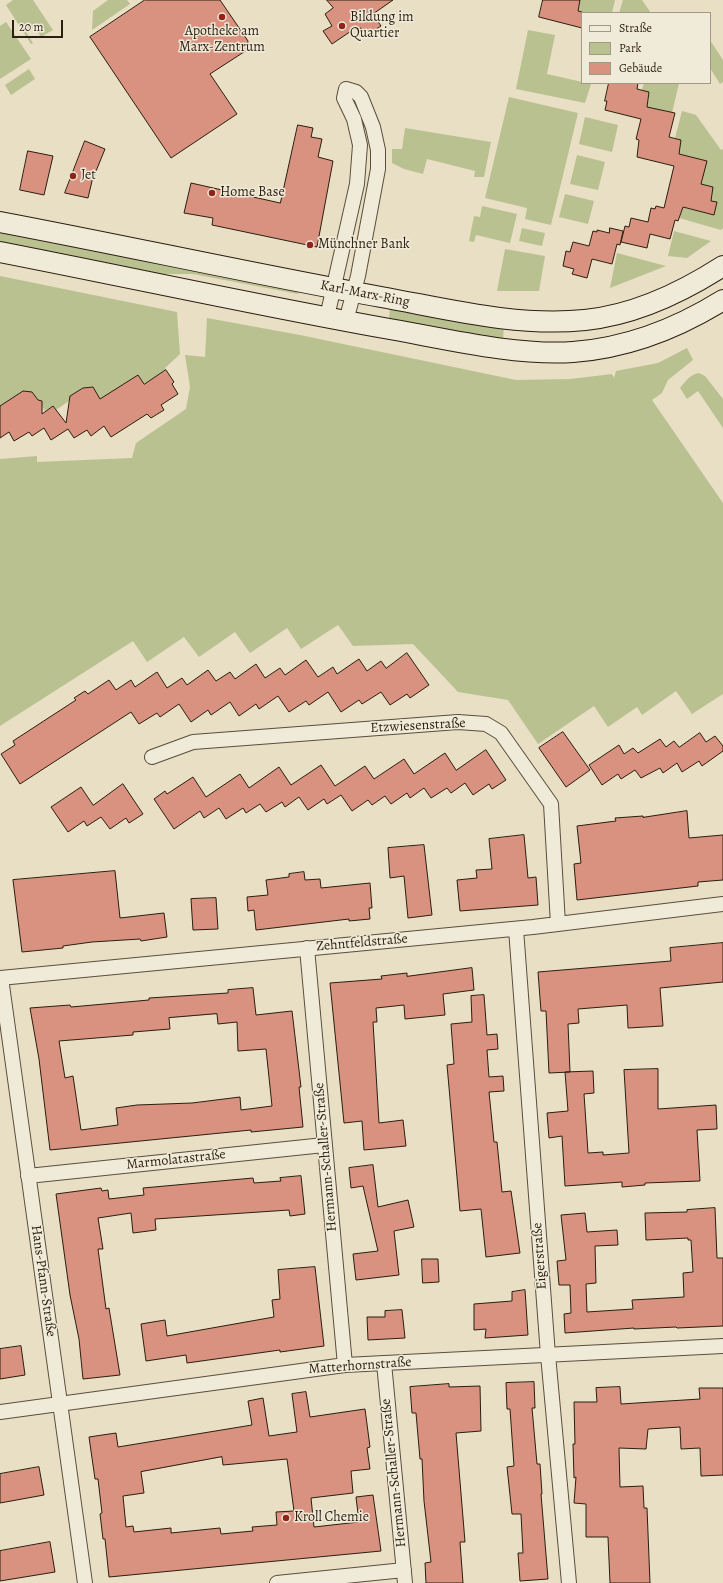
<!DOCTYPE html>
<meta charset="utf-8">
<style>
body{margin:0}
#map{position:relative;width:723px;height:1583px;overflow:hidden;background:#e8dfc4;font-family:Alegreya,serif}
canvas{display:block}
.legend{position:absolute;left:581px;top:12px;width:130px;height:72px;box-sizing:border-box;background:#f0ead9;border:1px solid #a19888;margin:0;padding:5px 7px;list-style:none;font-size:12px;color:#2b1d0f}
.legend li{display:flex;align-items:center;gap:8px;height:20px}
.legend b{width:20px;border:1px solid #a19888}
.scale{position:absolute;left:12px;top:20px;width:51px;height:18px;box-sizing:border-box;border:2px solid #2b1d0f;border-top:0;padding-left:5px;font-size:12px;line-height:14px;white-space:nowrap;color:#2b1d0f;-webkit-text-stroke:3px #f0ead9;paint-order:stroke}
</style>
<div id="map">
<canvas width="723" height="1583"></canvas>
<ul class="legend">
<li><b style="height:5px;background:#f0ead9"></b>Straße</li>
<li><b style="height:11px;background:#bac191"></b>Park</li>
<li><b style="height:11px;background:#d9927f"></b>Gebäude</li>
</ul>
<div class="scale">20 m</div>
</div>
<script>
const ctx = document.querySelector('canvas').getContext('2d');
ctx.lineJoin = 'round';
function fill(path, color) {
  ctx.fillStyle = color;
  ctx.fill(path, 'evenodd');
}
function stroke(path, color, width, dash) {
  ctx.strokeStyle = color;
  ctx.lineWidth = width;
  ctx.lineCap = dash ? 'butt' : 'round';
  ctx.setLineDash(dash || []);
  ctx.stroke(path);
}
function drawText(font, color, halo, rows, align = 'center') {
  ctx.font = font + ' Alegreya,serif';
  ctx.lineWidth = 3;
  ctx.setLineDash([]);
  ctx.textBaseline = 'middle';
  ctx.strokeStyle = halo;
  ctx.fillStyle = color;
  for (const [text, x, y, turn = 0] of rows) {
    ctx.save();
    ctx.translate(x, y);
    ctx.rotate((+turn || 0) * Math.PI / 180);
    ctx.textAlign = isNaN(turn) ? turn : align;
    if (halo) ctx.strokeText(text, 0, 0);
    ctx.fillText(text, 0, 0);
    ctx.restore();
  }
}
const green = new Path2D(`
 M 13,0 L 33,0 L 53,30 L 41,37 L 34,26 L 26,32 L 33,43 L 31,44 L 6,5 Z
 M 108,0 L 127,0 L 130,4 L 92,30 L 93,11 Z
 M 577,0 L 615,0 L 612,13 L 587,13 L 578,11 L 580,1 Z
 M 623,0 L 642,0 L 651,13 L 619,13 Z
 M 6,22 L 31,59 L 0,79 L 0,26 Z
 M 528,30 L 555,35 L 547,74 L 591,84 L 585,103 L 516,89 Z
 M 710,40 L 723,60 L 723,82 L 720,84 L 710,68 Z
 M 29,69 L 35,79 L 11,95 L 5,85 Z
 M 644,83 L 679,83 L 672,113 L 647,107 L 649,97 L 642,90 Z
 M 509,97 L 578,113 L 551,225 L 525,219 L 527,208 L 485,198 Z
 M 682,111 L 696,115 L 721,150 L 723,149 L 723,228 L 721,230 L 679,218 L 682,207 L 714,215 L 717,203 L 711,201 L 713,187 L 701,184 L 679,154 L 681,140 L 675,138 Z
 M 585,117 L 618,125 L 612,152 L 579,144 Z
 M 405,128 L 491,142 L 484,177 L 474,177 L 475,171 L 427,159 L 423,174 L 404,169 L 392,163 L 392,149 L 402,149 Z
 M 577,155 L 605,162 L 598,190 L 570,184 Z
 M 565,194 L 594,201 L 588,224 L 559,217 Z
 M 482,206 L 517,214 L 510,243 L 476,235 L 474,242 L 469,241 L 474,216 L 480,217 Z
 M 522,228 L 545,233 L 542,246 L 519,241 Z
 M 0,231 L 299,289 L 298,294 L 193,274 L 154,274 L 0,243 Z
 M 674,231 L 711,241 L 687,258 L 668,256 Z
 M 505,249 L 545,256 L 539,291 L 497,291 Z
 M 617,253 L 666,266 L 610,288 Z
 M 0,276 L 177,312 L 180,354 L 165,368 L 166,370 L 144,384 L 138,375 L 103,398 L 99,398 L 93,387 L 83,388 L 70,396 L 69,401 L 56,410 L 53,406 L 45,411 L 42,406 L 42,401 L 38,400 L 32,392 L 23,391 L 11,399 L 10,404 L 0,411 Z
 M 390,307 L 504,327 L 503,339 L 473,335 L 389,319 Z
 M 207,318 L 300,335 L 516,380 L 570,379 L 612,374 L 614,378 L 616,371 L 658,363 L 687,348 L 693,360 L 668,380 L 662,393 L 652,400 L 723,503 L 723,694 L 692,714 L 676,691 L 642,715 L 637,707 L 608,727 L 594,706 L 538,744 L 508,700 L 458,692 L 413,644 L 353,646 L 338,625 L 301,649 L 287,628 L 250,653 L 235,632 L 199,657 L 184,637 L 147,662 L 133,641 L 0,726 L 0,459 L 37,456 L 37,462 L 132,458 L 136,443 L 186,409 L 190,387 L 185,355 L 205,357 Z
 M 699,373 L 705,376 L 723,399 L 723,428 L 698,391 L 687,399 L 680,388 C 685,382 690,374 699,373 Z`);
const building = new Path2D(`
 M 145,0 L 220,0 L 248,41 L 247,50 L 210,74 L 237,114 L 171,158 L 90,37 Z
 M 327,0 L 393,0 L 373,14 L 381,26 L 366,36 L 361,28 L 358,29 L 357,27 L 332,44 L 323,31 L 332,26 L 325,14 L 333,8 Z
 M 543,0 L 580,0 L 578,11 L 582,12 L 582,28 L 539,17 Z
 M 609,83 L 638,83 L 637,89 L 649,92 L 647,107 L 675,113 L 669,137 L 681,140 L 679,154 L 707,161 L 701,184 L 713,187 L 711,201 L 717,202 L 714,215 L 683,207 L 678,221 L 675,220 L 670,239 L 650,234 L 647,248 L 621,242 L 625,226 L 629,227 L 631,218 L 648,222 L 651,208 L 655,209 L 656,206 L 664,208 L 674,166 L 637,157 L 639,140 L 636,139 L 641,119 L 605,110 L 607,101 L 605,101 Z
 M 298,125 L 313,128 L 311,137 L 322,139 L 318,157 L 333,161 L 317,247 L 212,225 L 213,218 L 184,213 L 191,183 L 280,203 Z
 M 85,141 L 105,149 L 92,181 L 88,198 L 65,193 Z
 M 28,151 L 53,156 L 44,195 L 20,190 Z
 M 610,228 L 623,231 L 620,245 L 617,244 L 612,264 L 592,259 L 587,278 L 572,274 L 574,269 L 563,266 L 566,251 L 570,252 L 573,242 L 589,246 L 593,231 L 597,232 L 597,230 L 609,233 Z
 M 166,370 L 174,382 L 172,384 L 178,394 L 161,405 L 164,410 L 151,418 L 147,414 L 111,437 L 104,426 L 91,436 L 87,430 L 74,438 L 68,429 L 51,440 L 44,428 L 32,436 L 29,432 L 14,441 L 9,432 L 0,438 L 0,406 L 23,391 L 32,392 L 38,400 L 42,401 L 42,414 L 53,406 L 66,423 L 70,396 L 83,388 L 93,387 L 100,399 L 138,375 L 144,384 Z
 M 407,653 L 429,685 L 410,698 L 407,694 L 390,705 L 381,692 L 362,704 L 359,700 L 341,712 L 328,692 L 309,705 L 306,701 L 289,712 L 278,696 L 259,709 L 256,704 L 239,716 L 230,702 L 211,715 L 208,710 L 191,722 L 179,704 L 160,717 L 157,713 L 139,724 L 131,712 L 20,784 L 1,754 L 15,745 L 13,741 L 76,700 L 74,698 L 85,691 L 88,694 L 109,680 L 116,690 L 131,680 L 135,687 L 157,672 L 167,688 L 182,678 L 187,685 L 208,670 L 216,681 L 230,672 L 235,679 L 256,664 L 265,678 L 280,668 L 285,675 L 306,660 L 318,677 L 333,667 L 337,674 L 359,659 L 367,671 L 381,661 L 386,668 Z
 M 563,732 L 590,770 L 566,787 L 539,748 Z
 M 700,733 L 706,742 L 715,736 L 723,746 L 723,751 L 702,766 L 699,761 L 682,772 L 677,763 L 663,773 L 660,768 L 641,778 L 635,770 L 621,779 L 618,774 L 602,785 L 589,765 L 619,745 L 624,754 L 633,748 L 638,753 L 660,739 L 666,747 L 674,741 L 679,747 Z
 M 486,750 L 506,780 L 492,789 L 489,784 L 473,795 L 465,783 L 451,793 L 447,788 L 431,798 L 424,788 L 410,798 L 407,793 L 391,804 L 385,796 L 372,805 L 368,800 L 352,811 L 341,795 L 327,804 L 324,799 L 308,810 L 299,797 L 285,807 L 282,802 L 266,812 L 260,804 L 246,813 L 243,808 L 226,819 L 219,808 L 204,818 L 200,811 L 174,829 L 154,799 L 165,791 L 167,794 L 193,777 L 206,797 L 240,774 L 249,788 L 279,767 L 291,785 L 321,765 L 335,786 L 365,766 L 374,779 L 404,759 L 414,774 L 445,753 L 456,770 Z
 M 123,784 L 143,814 L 129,823 L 126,818 L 110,829 L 101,817 L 87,826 L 84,821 L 68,832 L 51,807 L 81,787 L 93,805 Z
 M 687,811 L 689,838 L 723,835 L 723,880 L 698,882 L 698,886 L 577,900 L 574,864 L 581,863 L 577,826 L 616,821 L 615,818 L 643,816 L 643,817 Z
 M 524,835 L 528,878 L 536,877 L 538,905 L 460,911 L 457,880 L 477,878 L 476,870 L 492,869 L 489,839 Z
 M 424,845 L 432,915 L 408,918 L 404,876 L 390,878 L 388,848 Z
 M 115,871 L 120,918 L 164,913 L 167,937 L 141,941 L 140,939 L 92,942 L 63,946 L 63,948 L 22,952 L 13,880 Z
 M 304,872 L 305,880 L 320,879 L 321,888 L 370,883 L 372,908 L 369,908 L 370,919 L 349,921 L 349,919 L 256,930 L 254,910 L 248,911 L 247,897 L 268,895 L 266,880 L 289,877 L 289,874 Z
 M 216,898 L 218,929 L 193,930 L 191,899 Z
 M 723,943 L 723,982 L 660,988 L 663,1026 L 628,1028 L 627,1005 L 578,1009 L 579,1023 L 568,1024 L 570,1072 L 549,1073 L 546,1011 L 541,1011 L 538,972 L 671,961 L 670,948 Z
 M 472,968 L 474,990 L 443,994 L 445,1015 L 405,1019 L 404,1005 L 376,1008 L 377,1022 L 373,1022 L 379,1123 L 403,1120 L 406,1146 L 364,1150 L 362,1121 L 344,1123 L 330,983 L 382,979 L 381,976 L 407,973 L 407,976 Z
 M 253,988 L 256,1015 L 292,1011 L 301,1087 L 299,1087 L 303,1127 L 251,1132 L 251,1130 L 50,1150 L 39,1059 L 30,1008 L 70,1005 L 71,1007 L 149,1000 L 149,998 L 228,993 L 228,990 ZM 217,1014 L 218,1024 L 237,1022 L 238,1051 L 266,1049 L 272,1106 L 241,1110 L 240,1097 L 192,1103 L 137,1105 L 116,1108 L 118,1125 L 81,1130 L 73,1076 L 65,1078 L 59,1041 L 133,1035 L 133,1032 L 170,1029 L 169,1018 Z
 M 484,995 L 487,1035 L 497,1034 L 498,1049 L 487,1050 L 489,1077 L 503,1076 L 504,1091 L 489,1092 L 494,1142 L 497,1142 L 502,1192 L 511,1191 L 520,1253 L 486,1257 L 481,1209 L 460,1211 L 447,1065 L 454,1064 L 451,1024 L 472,1022 L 471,996 Z
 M 658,1069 L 658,1109 L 716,1105 L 717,1129 L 697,1130 L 700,1181 L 645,1183 L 645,1185 L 622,1187 L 622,1182 L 565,1186 L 562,1136 L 549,1138 L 547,1113 L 568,1111 L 565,1072 L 593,1071 L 594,1093 L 584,1094 L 588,1153 L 603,1152 L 603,1155 L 629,1153 L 624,1070 Z
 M 373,1165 L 378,1207 L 408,1200 L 414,1227 L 394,1231 L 399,1275 L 356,1280 L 353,1254 L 378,1251 L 363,1186 L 351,1188 L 349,1168 Z
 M 301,1176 L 305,1214 L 290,1216 L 289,1210 L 155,1219 L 156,1230 L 133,1233 L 131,1213 L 98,1218 L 103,1249 L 98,1249 L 106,1309 L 109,1308 L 120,1375 L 83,1379 L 79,1339 L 70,1295 L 56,1194 L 101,1188 L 102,1191 L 108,1190 L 109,1199 L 144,1195 L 143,1188 L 253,1178 L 254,1183 L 281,1181 L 280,1178 Z
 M 715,1208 L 717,1258 L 723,1258 L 723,1326 L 677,1328 L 676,1327 L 634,1329 L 634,1328 L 565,1333 L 564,1314 L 571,1313 L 570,1285 L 559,1285 L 557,1261 L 566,1260 L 561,1215 L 585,1213 L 587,1232 L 617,1230 L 618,1245 L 595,1246 L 596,1283 L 586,1284 L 587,1312 L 633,1309 L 632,1300 L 684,1297 L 683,1273 L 693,1272 L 691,1240 L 688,1240 L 688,1238 L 646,1240 L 645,1213 L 687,1212 L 687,1210 Z
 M 422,1259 L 438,1259 L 439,1282 L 423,1283 Z
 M 315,1267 L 324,1346 L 280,1352 L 280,1350 L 187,1363 L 186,1355 L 146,1361 L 141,1324 L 165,1320 L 167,1336 L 274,1317 L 272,1300 L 280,1299 L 278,1270 Z
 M 525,1290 L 528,1335 L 485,1338 L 486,1329 L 474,1330 L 474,1304 L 512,1301 L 512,1292 Z
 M 402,1310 L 405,1338 L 368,1340 L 367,1317 L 385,1317 L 385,1311 Z
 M 21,1346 L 25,1375 L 0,1379 L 0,1349 Z
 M 534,1382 L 535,1408 L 532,1408 L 537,1464 L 540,1464 L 542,1494 L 541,1494 L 548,1579 L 520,1581 L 518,1553 L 523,1553 L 521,1514 L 512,1514 L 507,1467 L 514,1466 L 510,1409 L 507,1409 L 506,1383 Z
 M 449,1384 L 449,1387 L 480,1386 L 481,1431 L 456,1433 L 465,1542 L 460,1542 L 463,1583 L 426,1583 L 425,1563 L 431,1562 L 424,1501 L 422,1459 L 420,1459 L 416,1413 L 412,1413 L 410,1387 Z
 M 620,1387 L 621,1404 L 700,1399 L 699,1388 L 723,1388 L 723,1475 L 701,1476 L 700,1448 L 681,1449 L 680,1427 L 648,1429 L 646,1449 L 619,1448 L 620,1487 L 643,1486 L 644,1508 L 647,1508 L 650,1583 L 610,1583 L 608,1537 L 586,1537 L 586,1504 L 574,1503 L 576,1477 L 574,1478 L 573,1444 L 575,1444 L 574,1402 L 597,1402 L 596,1388 Z
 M 306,1392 L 310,1417 L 365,1409 L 370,1447 L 367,1448 L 370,1469 L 351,1471 L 353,1493 L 311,1498 L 314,1527 L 359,1522 L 356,1497 L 373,1495 L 381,1551 L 109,1577 L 105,1539 L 103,1539 L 100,1514 L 102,1513 L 98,1479 L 95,1479 L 89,1437 L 116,1433 L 118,1447 L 252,1425 L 248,1401 L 263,1398 L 269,1436 L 297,1432 L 292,1394 ZM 222,1457 L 223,1465 L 287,1459 L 294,1511 L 276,1512 L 277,1525 L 252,1527 L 253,1531 L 221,1534 L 220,1528 L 171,1533 L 171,1528 L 134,1532 L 133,1526 L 126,1527 L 123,1496 L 144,1493 L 141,1472 Z
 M 39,1467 L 44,1495 L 0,1503 L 0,1474 Z
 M 50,1542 L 55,1572 L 0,1581 L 0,1551 Z`);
const minor = new Path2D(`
 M 327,317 L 357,184 L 360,145 L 354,119 L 344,98 L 346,89 L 356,92 L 361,97 L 373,127 L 378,150 L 378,169 L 358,276 L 346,321
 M 152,757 L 193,742 L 458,722 L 486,724 L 501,733 L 551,804 L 558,924
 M 516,929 L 548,1355 L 569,1583
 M 307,948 L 345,1365
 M 0,978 L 533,927 L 723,904
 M 1,978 L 85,1583
 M 28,1176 L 324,1145
 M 384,1363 L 405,1583
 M 0,1412 L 345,1365 L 723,1346
 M 277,1583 L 404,1570`);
const secondary = new Path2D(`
 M 0,222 C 127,246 254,274 381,297 C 448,309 516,327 585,320 C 635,315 681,293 723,266
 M 0,252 C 128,277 256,305 384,328 C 442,338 515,356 573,352 C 626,348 678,328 723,300`);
const markers = [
 [222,17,4,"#8f2418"],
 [342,26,4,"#8f2418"],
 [73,176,4,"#8f2418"],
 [212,193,4,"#8f2418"],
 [310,245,4,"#8f2418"],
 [286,1518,4,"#8f2418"]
];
const poiNames = [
 ["Bildung im",350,18],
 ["Quartier",350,34],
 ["Apotheke am",222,32,"center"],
 ["Marx-Zentrum",222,48,"center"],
 ["Jet",81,176],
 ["Home Base",220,193],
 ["Münchner Bank",318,245],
 ["Kroll Chemie",294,1518]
];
const streetNames = [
 ["Karl-Marx-Ring",365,294,11],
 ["Etzwiesenstraße",418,726,-3],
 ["Zehntfeldstraße",362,943,-5],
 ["Hermann-Schaller-Straße",326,1157,-95],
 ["Marmolatastraße",176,1160,-6],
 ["Eigerstraße",540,1256,-94],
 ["Hans-Pfann-Straße",43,1281,82],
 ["Matterhornstraße",360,1366,-4],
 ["Hermann-Schaller-Straße",394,1473,-96]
];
fill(green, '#bac191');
fill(building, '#d9927f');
stroke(building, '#2b1d0f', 1);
stroke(minor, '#5a4e3c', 16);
stroke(secondary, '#2b1d0f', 22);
stroke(minor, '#f0ead9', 14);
stroke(secondary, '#f0ead9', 20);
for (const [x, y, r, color] of markers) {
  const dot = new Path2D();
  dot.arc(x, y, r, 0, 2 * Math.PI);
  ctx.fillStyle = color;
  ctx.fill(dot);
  stroke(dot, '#f0ead9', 1.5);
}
drawText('14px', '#2b1d0f', '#f0ead9', poiNames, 'left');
drawText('14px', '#2b1d0f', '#f0ead9', streetNames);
</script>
